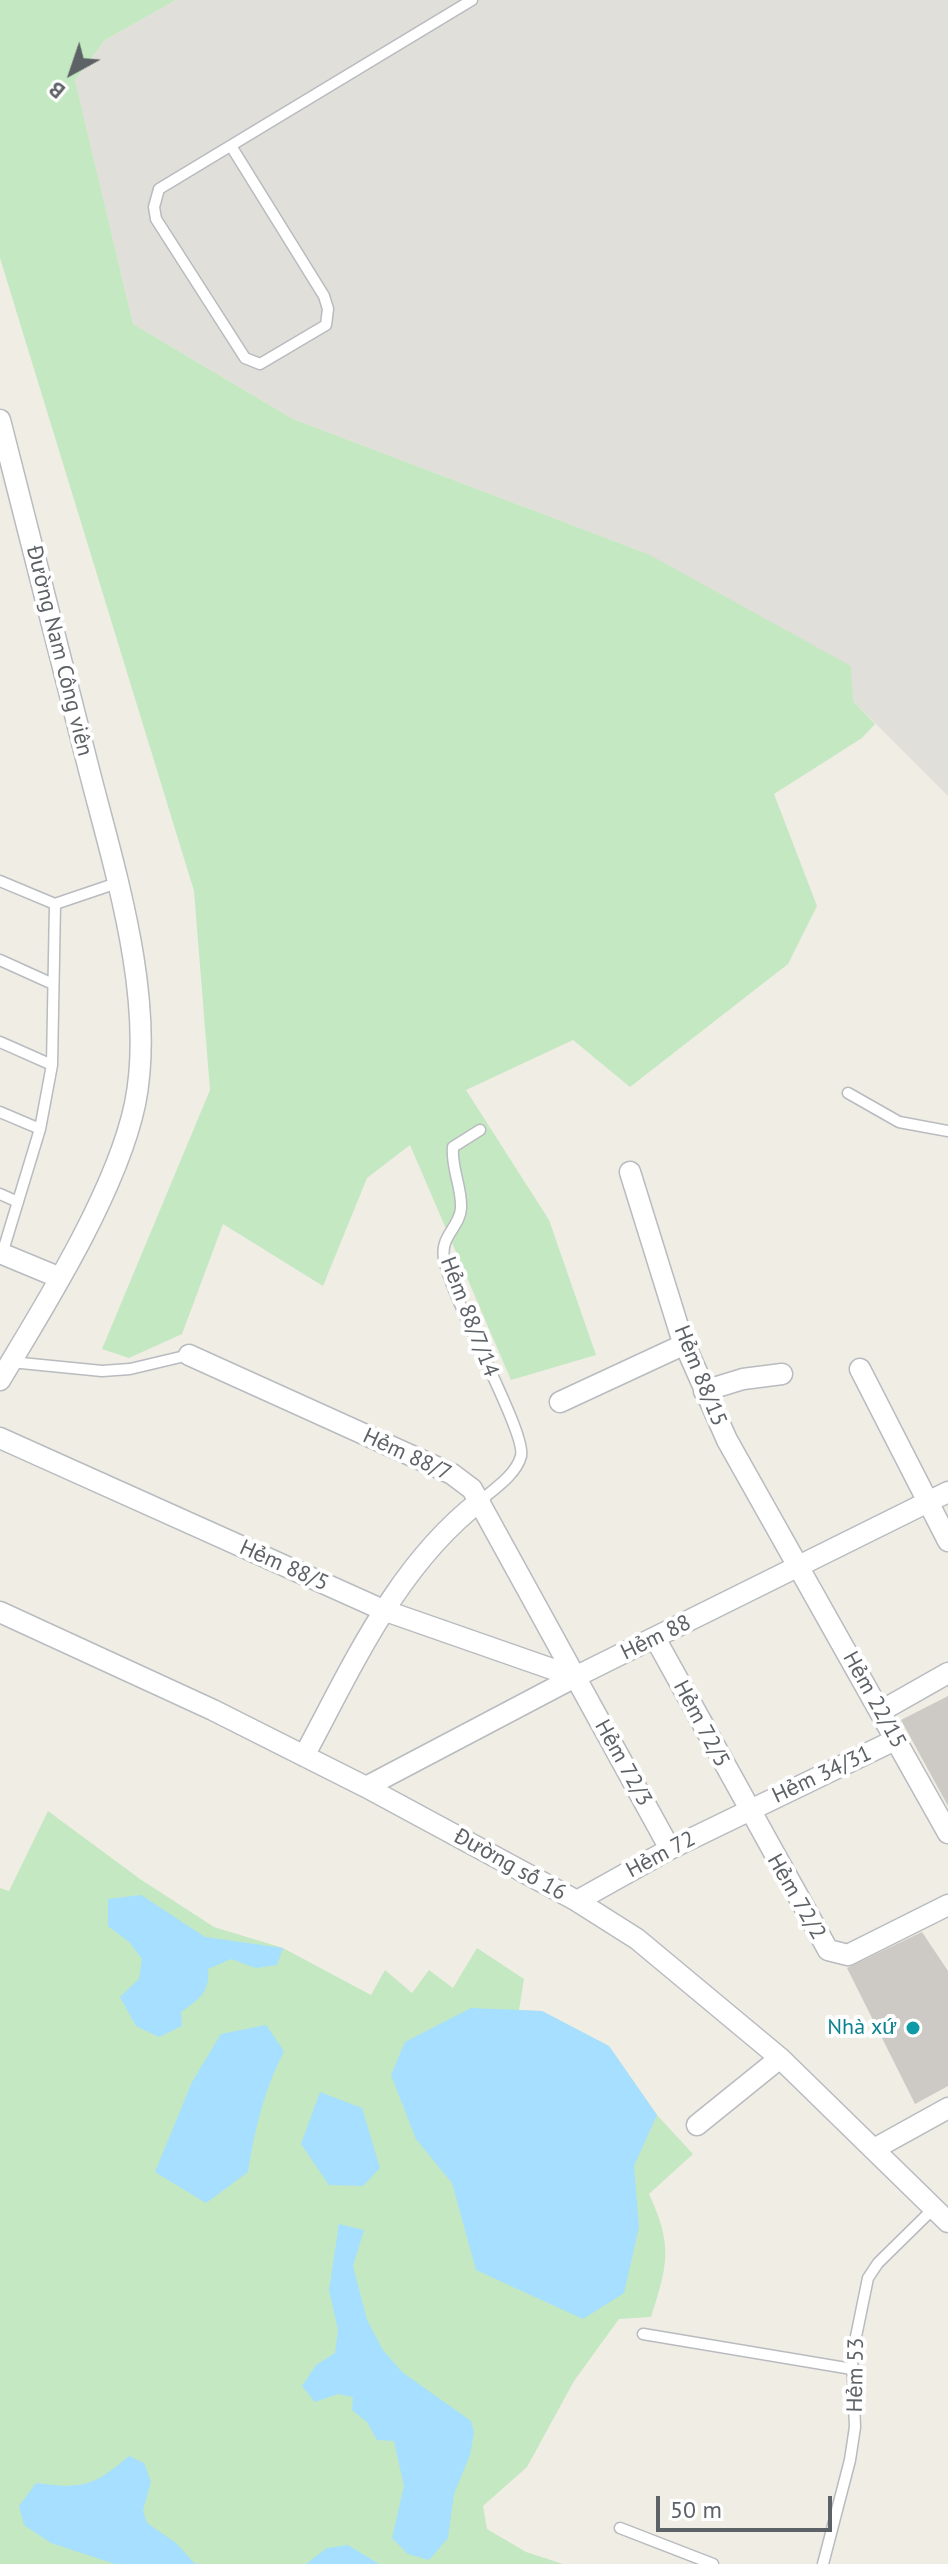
<!DOCTYPE html>
<meta charset="utf-8">
<style>
body{margin:0}
#map{position:relative;width:948px;height:2564px;overflow:hidden;background:#f0ede5;font-family:"PT Sans",sans-serif}
canvas{display:block}
.north{position:absolute;left:32px;top:32px;width:80px;height:80px;-webkit-text-stroke:6px #fff;paint-order:stroke;rotate:220deg;font-size:22px;font-weight:700;line-height:32px;text-align:center;color:#5d6266}
.north::after{content:'';display:block;margin:auto;width:28px;height:36px;background:#5d6266;clip-path:polygon(50% 0,100% 100%,50% 72%,0 100%)}
.scale{position:absolute;left:656px;top:2496px;width:176px;height:36px;box-sizing:border-box;border:4px solid #5d6266;border-top:0;padding-left:10px;font-size:24px;line-height:28px;white-space:nowrap;color:#5d6266;-webkit-text-stroke:6px #fff;paint-order:stroke}
</style>
<div id="map">
<canvas width="948" height="2564"></canvas>
<div class="north">B</div>
<div class="scale">50 m</div>
</div>
<script>
const ctx = document.querySelector('canvas').getContext('2d');
ctx.lineJoin = 'round';
function fill(path, color) {
  ctx.fillStyle = color;
  ctx.fill(path, 'evenodd');
}
function stroke(path, color, width, dash) {
  ctx.strokeStyle = color;
  ctx.lineWidth = width;
  ctx.lineCap = dash ? 'butt' : 'round';
  ctx.setLineDash(dash || []);
  ctx.stroke(path);
}
function drawText(font, color, halo, rows, align = 'center') {
  ctx.font = font + ' "PT Sans",sans-serif';
  ctx.lineWidth = 8;
  ctx.setLineDash([]);
  ctx.textBaseline = 'middle';
  ctx.strokeStyle = halo;
  ctx.fillStyle = color;
  for (const [text, x, y, turn = 0] of rows) {
    ctx.save();
    ctx.translate(x, y);
    ctx.rotate((+turn || 0) * Math.PI / 180);
    ctx.textAlign = isNaN(turn) ? turn : align;
    if (halo) ctx.strokeText(text, 0, 0);
    ctx.fillText(text, 0, 0);
    ctx.restore();
  }
}
const industrial = new Path2D(`
 M 176,0 L 948,0 L 948,796 L 853,701 L 648,554 L 293,419 L 133,324 L 75,80 L 105,40 Z`);
const green = new Path2D(`
 M 0,0 L 176,0 L 105,40 L 75,80 L 133,324 L 293,419 L 648,554 L 851,666 L 853,701 L 875,724 L 862,738 L 774,794 L 817,906 L 788,964 L 630,1087 L 573,1040 L 466,1090 L 549,1220 L 596,1355 L 511,1380 L 410,1145 L 367,1178 L 323,1286 L 223,1224 L 182,1334 L 129,1358 L 102,1349 L 210,1090 L 194,891 L 0,258 Z
 M 48,1811 L 140,1879 L 214,1927 L 283,1948 L 371,1995 L 385,1970 L 412,1993 L 429,1970 L 453,1988 L 477,1948 L 524,1979 L 519,2010 L 542,2011 L 609,2046 L 657,2115 L 693,2154 L 649,2194 C 673,2246 668,2264 651,2317 L 619,2319 L 574,2381 L 527,2467 L 483,2506 L 487,2529 L 526,2552 L 563,2564 L 0,2564 L 0,1888 L 9,1891 Z`);
const water = new Path2D(`
 M 141,1895 L 205,1937 L 283,1948 L 277,1965 L 256,1968 L 231,1959 L 208,1969 C 210,1993 199,1999 181,2012 L 182,2026 L 159,2037 L 136,2026 L 120,1997 L 139,1979 L 142,1959 L 130,1943 L 108,1926 L 108,1899 Z
 M 471,2008 L 542,2011 L 609,2046 L 657,2115 L 634,2166 L 639,2227 L 624,2293 L 583,2319 L 476,2270 L 452,2183 L 416,2139 L 391,2075 L 405,2042 Z
 M 266,2025 L 284,2051 C 264,2091 255,2128 248,2172 L 206,2203 L 155,2172 L 192,2082 L 221,2034 Z
 M 320,2092 L 362,2108 L 380,2168 L 363,2186 L 329,2185 L 301,2144 Z
 M 339,2224 L 364,2230 L 353,2266 L 367,2320 L 383,2350 L 402,2372 L 471,2421 L 474,2432 L 470,2455 L 454,2494 L 448,2538 L 429,2560 L 408,2554 L 392,2538 L 404,2486 L 394,2441 L 377,2440 L 367,2422 L 352,2410 L 353,2397 L 338,2394 L 315,2402 L 302,2386 L 316,2365 L 335,2353 L 338,2330 L 329,2290 Z
 M 129,2456 L 144,2463 L 151,2482 L 143,2510 L 147,2523 L 176,2543 L 194,2563 L 201,2564 L 115,2564 L 51,2543 L 24,2525 L 19,2506 L 36,2483 C 82,2489 93,2487 129,2456 Z
 M 348,2545 L 379,2564 L 306,2564 L 327,2548 Z`);
const building = new Path2D(`
 M 948,1696 L 948,1806 L 901,1720 Z
 M 922,1932 L 948,1971 L 948,2086 L 915,2104 L 847,1968 Z`);
const lane = new Path2D(`
 M 231,146 L 324,296 L 328,309 L 326,325 L 260,364 L 245,358 L 156,219 L 154,207 L 159,189 L 472,0
 M 0,881 L 55,904 L 117,883
 M 0,960 L 53,984
 M 0,1042 L 52,1065
 M 848,1093 L 899,1122 L 948,1131
 M 0,1112 L 40,1129
 M 480,1130 L 453,1147 C 451,1168 462,1187 461,1208 C 460,1227 440,1236 444,1258 C 450,1298 527,1433 521,1456 C 516,1475 494,1489 480,1501
 M 0,1194 L 18,1202
 M 2,1254 L 40,1129 L 52,1065 L 55,904
 M 11,1362 L 102,1371 L 130,1369 L 189,1355
 M 643,2334 L 852,2369
 M 620,2528 L 713,2564
 M 823,2564 L 850,2460 L 855,2427 L 852,2356 L 868,2278 L 878,2263 L 933,2209`);
const street = new Path2D(`
 M 0,420 C 28,531 56,642 85,754 C 111,859 157,995 135,1104 C 117,1190 46,1304 0,1380
 M 630,1172 L 681,1336 L 727,1440 L 948,1833
 M 0,1253 L 58,1277
 M 189,1355 L 452,1474 L 472,1489 L 670,1849
 M 860,1369 L 948,1541
 M 704,1391 L 743,1379 L 782,1374
 M 560,1402 L 685,1344
 M 0,1438 L 383,1610 L 575,1677
 M 0,1612 L 213,1710 L 366,1787 L 577,1901 L 637,1939 L 780,2058 L 948,2222
 M 655,1638 L 828,1950 L 848,1955 L 948,1905
 M 881,1711 L 948,1673
 M 304,1756 C 353,1665 397,1565 480,1501
 M 366,1787 L 575,1677 L 948,1492
 M 577,1901 L 670,1849 L 897,1739
 M 697,2125 L 780,2058
 M 874,2149 L 948,2108`);
const markers = [
 [913,2028,8,"#0f9aa8"]
];
const streetNames = [
 ["Đường Nam Công viên",59,651,76],
 ["Hẻm 88/7/14",469,1317,69],
 ["Hẻm 88/15",700,1376,68],
 ["Hẻm 88/7",407,1455,25],
 ["Hẻm 88/5",284,1566,24],
 ["Hẻm 88",656,1638,-26],
 ["Hẻm 22/15",874,1700,61],
 ["Hẻm 72/5",701,1724,62],
 ["Hẻm 72/3",623,1763,61],
 ["Hẻm 34/31",822,1775,-25],
 ["Hẻm 72",661,1855,-28],
 ["Đường số 16",510,1865,29],
 ["Hẻm 72/2",796,1897,60],
 ["Hẻm 53",856,2375,-89]
];
const cultureNames = [
 ["Nhà xứ",897,2028]
];
fill(industrial, '#e1dfd9');
fill(green, '#c4e8c1');
fill(water, '#a6dfff');
fill(building, '#cdc9c4');
stroke(lane, '#b8bbbf', 13);
stroke(street, '#b8bbbf', 23);
stroke(lane, '#fff', 10);
stroke(street, '#fff', 20);
for (const [x, y, r, color] of markers) {
  const dot = new Path2D();
  dot.arc(x, y, r, 0, 2 * Math.PI);
  ctx.fillStyle = color;
  ctx.fill(dot);
  stroke(dot, '#fff', 3);
}
drawText('22px', '#5d6266', '#fff', streetNames);
drawText('22px', '#0d838f', '#fff', cultureNames, 'right');
</script>
